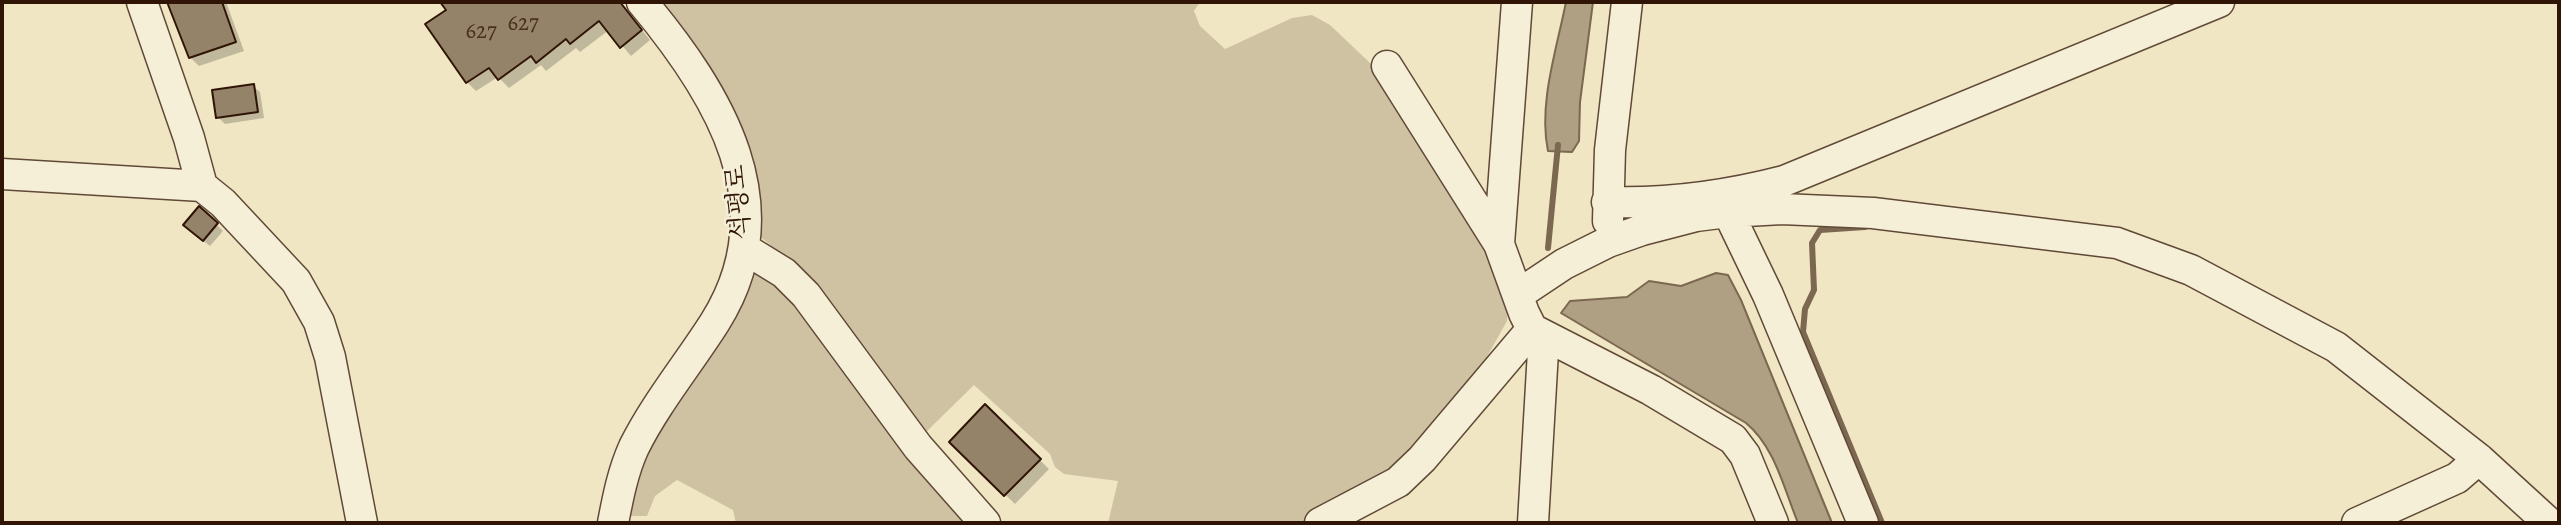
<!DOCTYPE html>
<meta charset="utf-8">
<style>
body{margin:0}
#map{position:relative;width:2561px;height:525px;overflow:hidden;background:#f0e6c3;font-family:Alegreya,serif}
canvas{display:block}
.frame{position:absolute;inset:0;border:4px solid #301507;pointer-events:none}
</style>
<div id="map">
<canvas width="2561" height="525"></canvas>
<div class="frame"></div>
</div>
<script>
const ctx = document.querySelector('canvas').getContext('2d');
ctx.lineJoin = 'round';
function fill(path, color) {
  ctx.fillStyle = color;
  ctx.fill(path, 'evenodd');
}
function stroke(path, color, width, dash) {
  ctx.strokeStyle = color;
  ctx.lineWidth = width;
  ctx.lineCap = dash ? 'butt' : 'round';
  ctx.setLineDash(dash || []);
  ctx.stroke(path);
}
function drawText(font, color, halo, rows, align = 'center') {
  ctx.font = font + ' Alegreya,"Noto Serif KR",serif';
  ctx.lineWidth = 5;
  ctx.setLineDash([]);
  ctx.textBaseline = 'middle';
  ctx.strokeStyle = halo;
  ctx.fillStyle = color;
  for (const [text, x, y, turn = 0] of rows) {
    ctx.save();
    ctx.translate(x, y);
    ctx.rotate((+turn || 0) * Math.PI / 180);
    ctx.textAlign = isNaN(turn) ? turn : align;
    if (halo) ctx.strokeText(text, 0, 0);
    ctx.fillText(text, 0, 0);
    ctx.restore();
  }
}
const green = new Path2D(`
 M 658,2 L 1200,2 L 1194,11 L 1200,26 L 1225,49 L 1292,18 L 1312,15 L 1330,25 L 1369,62 L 1406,109 L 1448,177 L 1509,296 L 1507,321 L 1465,396 L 1404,464 L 1301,523 L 1108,523 L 1118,481 L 1064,474 L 1055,467 L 1050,454 L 974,385 L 924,434 L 787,259 L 757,234 Z
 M 774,267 L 973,523 L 736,523 L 733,510 L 677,480 L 655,496 L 647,516 L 625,516 C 649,429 695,361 740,284 L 755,270 Z`);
const water = new Path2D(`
 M 1566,2 L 1593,2 L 1580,102 L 1579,141 L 1572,152 L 1548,151 C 1538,104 1557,48 1566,2 Z
 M 1716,273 L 1728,275 L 1741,300 L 1832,523 L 1798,523 C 1784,489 1775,447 1746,423 L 1561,313 L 1570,301 L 1627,297 L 1649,281 L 1681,286 Z`);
const shadow = new Path2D(`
 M 169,2 L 226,2 L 244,51 L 199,66 L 190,57 Z
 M 442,2 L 619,2 L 650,40 L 631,56 L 609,30 L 580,52 L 576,48 L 546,71 L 541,65 L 509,88 L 498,77 L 476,91 L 467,82 L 448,10 Z
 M 253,86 L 260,92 L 264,118 L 225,124 L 218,117 Z
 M 199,208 L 223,231 L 210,246 L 192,232 Z
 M 986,407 L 1049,469 L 1015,504 L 951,442 Z`);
const stream = new Path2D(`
 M 1865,227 L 1820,230 L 1812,243 L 1814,290 L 1805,309 L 1803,332 L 1882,523
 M 1548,248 L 1558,145`);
const building = new Path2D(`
 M 167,2 L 222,2 L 236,42 L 189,58 Z
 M 440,2 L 620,2 L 642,30 L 620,48 L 599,21 L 570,44 L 566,39 L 536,63 L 531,56 L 498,80 L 489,68 L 466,83 L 425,24 L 446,10 Z
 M 254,84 L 258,112 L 216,118 L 212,90 Z
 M 199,206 L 218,223 L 203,241 L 183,225 Z
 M 985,404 L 1041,459 L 1004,496 L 949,442 Z`);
const minor = new Path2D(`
 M 142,2 L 189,138 L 202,186
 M 1517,2 L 1499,244 L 1524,313 L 1543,351 L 1533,523
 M 1387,66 L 1499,244
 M 2,174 L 202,186
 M 202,186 L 223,203 L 296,281 L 319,322 L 330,357 L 362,523
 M 1607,202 C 1667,204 1726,196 1784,181 L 2219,2
 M 1728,212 L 1768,295 L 1863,523
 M 1608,221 L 1610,150 L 1627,2
 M 745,249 L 784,273 L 806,295 L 918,447 L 985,523
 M 1519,294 L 1564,264 L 1608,242 L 1642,230 L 1696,216 L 1728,212 L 1782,209 L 1873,213 L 2117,243 L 2191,270 L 2336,347 L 2479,459 L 2549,523
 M 1532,329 L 1651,390 L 1733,439 L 1745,455 L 1773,523
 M 613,523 C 618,497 623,471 634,447 C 656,403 689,363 715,322 C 788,206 719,94 642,2
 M 1320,523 L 1398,482 L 1422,459 L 1532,329
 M 2357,523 L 2457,478 L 2479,459`);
const numberNames = [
 ["627",523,24],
 ["627",481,32]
];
const streetNames = [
 ["석평로",740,202,-95]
];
fill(green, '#cfc2a3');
fill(water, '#af9f83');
stroke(water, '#7c6851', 2);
fill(shadow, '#0003');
stroke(stream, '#7c6851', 6);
fill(building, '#948269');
stroke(building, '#301507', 2);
stroke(minor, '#604936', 33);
stroke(minor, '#f5efd8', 30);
drawText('23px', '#493020', null, numberNames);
drawText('26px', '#301507', '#f5efd8', streetNames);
</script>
